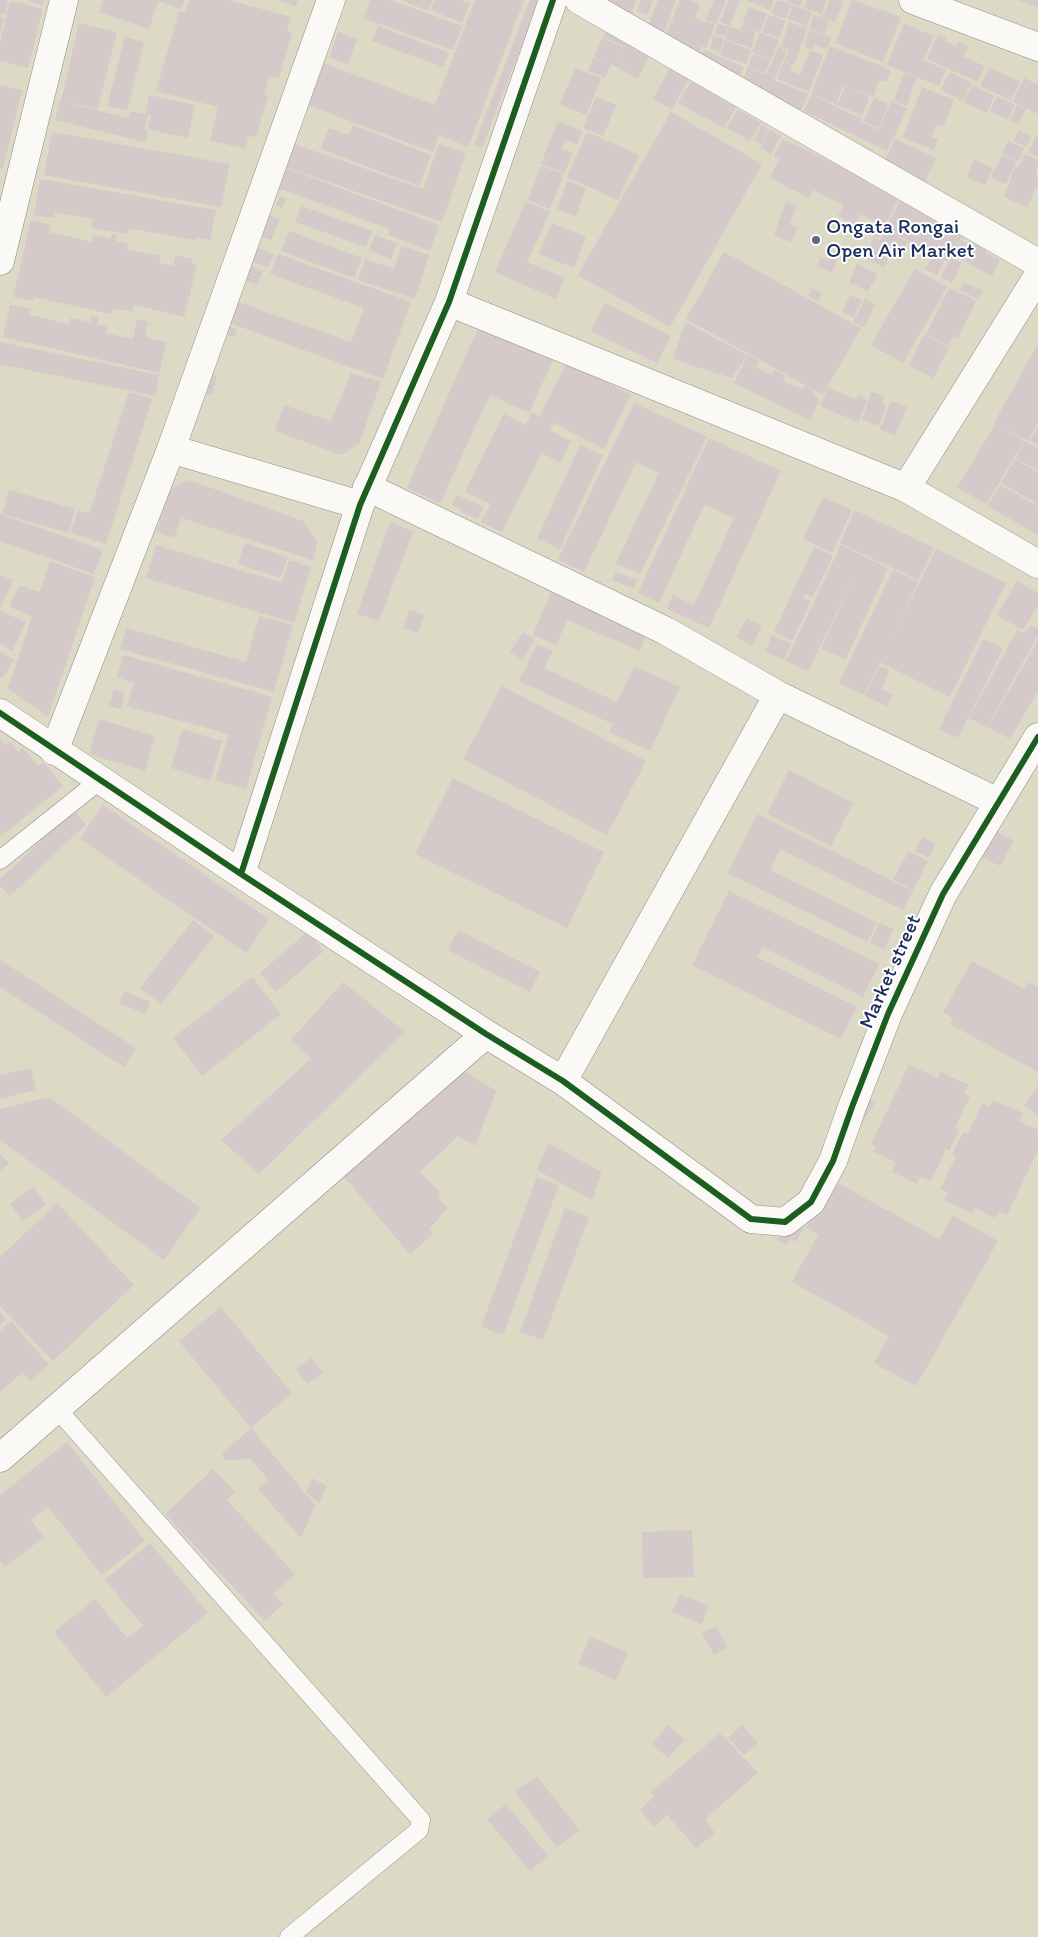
<!DOCTYPE html>
<style>
body{margin:0}
canvas{display:block;background:#dcd9c5}
</style>
<canvas width="1038" height="1937"></canvas>
<script>
const ctx = document.querySelector('canvas').getContext('2d');
ctx.lineJoin = 'round';
function fill(path, color) {
  ctx.fillStyle = color;
  ctx.fill(path, 'evenodd');
}
function stroke(path, color, width, dash) {
  ctx.strokeStyle = color;
  ctx.lineWidth = width;
  ctx.lineCap = dash ? 'butt' : 'round';
  ctx.setLineDash(dash || []);
  ctx.stroke(path);
}
function drawText(font, color, halo, rows, align = 'center') {
  ctx.font = font + ' Itim,sans-serif';
  ctx.lineWidth = 4;
  ctx.setLineDash([]);
  ctx.textBaseline = 'middle';
  ctx.strokeStyle = halo;
  ctx.fillStyle = color;
  for (const [text, x, y, turn = 0] of rows) {
    ctx.save();
    ctx.translate(x, y);
    ctx.rotate((+turn || 0) * Math.PI / 180);
    ctx.textAlign = isNaN(turn) ? turn : align;
    if (halo) ctx.strokeText(text, 0, 0);
    ctx.fillText(text, 0, 0);
    ctx.restore();
  }
}
const building = new Path2D(`
 M 0,0 L 8,0 L 5,14 L 0,13 Z
 M 27,0 L 44,0 L 43,5 Z
 M 103,0 L 184,0 L 181,9 L 158,1 L 149,29 L 99,12 Z
 M 189,0 L 228,0 L 291,17 L 287,32 L 292,33 L 279,78 L 269,76 L 264,95 L 268,96 L 256,137 L 248,136 L 245,149 L 210,140 L 218,107 L 156,91 L 179,11 L 185,13 Z
 M 277,0 L 298,0 L 296,6 Z
 M 370,0 L 390,0 L 462,26 L 453,50 L 363,18 Z
 M 401,0 L 433,0 L 428,11 Z
 M 435,0 L 462,0 L 470,3 L 462,23 L 431,10 Z
 M 475,0 L 524,0 L 468,147 L 439,135 L 433,152 L 307,105 L 323,63 L 435,105 Z
 M 530,0 L 539,0 L 482,148 L 474,145 Z
 M 605,0 L 636,0 L 631,15 Z
 M 641,0 L 653,0 L 648,14 L 637,11 Z
 M 658,0 L 676,0 L 664,32 L 648,26 Z
 M 680,0 L 689,0 L 700,4 L 695,18 L 715,25 L 706,48 L 701,46 L 697,58 L 662,46 Z
 M 714,0 L 726,0 L 716,24 L 706,20 Z
 M 729,0 L 740,0 L 730,26 L 720,22 Z
 M 745,0 L 774,0 L 770,10 Z
 M 777,0 L 792,4 L 785,19 L 771,13 Z
 M 786,0 L 803,0 L 800,7 Z
 M 807,0 L 826,0 L 822,14 L 804,8 Z
 M 830,0 L 844,1 L 835,22 L 822,17 Z
 M 852,0 L 901,17 L 883,62 L 835,43 Z
 M 1018,0 L 1038,0 L 1038,7 L 1017,0 Z
 M 10,1 L 43,9 L 28,68 L 0,61 L 0,42 Z
 M 793,5 L 812,13 L 806,26 L 788,18 Z
 M 749,7 L 767,14 L 760,32 L 742,25 Z
 M 769,15 L 785,21 L 779,38 L 762,32 Z
 M 814,15 L 830,21 L 824,34 L 809,28 Z
 M 0,17 L 4,18 L 1,31 L 0,31 Z
 M 789,22 L 807,28 L 794,65 L 784,61 L 789,49 L 781,47 Z
 M 79,23 L 117,32 L 98,109 L 61,101 Z
 M 718,24 L 728,26 L 725,36 L 715,34 Z
 M 904,24 L 934,36 L 923,60 L 946,70 L 939,86 L 887,65 Z
 M 378,26 L 449,53 L 443,67 L 372,41 Z
 M 741,26 L 755,30 L 752,48 L 725,39 L 729,27 L 740,30 Z
 M 607,29 L 652,50 L 638,79 L 611,64 L 605,78 L 588,71 L 593,58 L 607,63 L 594,57 L 602,38 L 622,47 L 615,63 L 623,46 L 603,37 Z
 M 810,30 L 831,38 L 827,49 L 814,44 L 812,50 L 804,46 Z
 M 338,32 L 357,39 L 348,64 L 329,57 Z
 M 760,33 L 779,40 L 771,59 L 752,52 Z
 M 938,34 L 947,38 L 945,41 L 956,46 L 958,42 L 968,46 L 963,57 L 985,66 L 978,82 L 927,59 Z
 M 713,36 L 724,38 L 720,52 L 710,49 Z
 M 125,37 L 144,42 L 127,111 L 107,106 Z
 M 725,40 L 751,50 L 746,64 L 720,55 Z
 M 830,46 L 891,70 L 886,82 L 879,80 L 873,97 L 843,86 L 836,104 L 811,94 Z
 M 778,47 L 787,50 L 780,67 L 772,64 Z
 M 704,50 L 744,67 L 737,83 L 697,65 Z
 M 810,50 L 823,55 L 809,91 L 786,83 L 791,71 L 800,75 Z
 M 753,54 L 770,60 L 765,73 L 748,67 Z
 M 784,62 L 793,66 L 786,82 L 777,79 Z
 M 771,64 L 780,68 L 774,80 L 808,94 L 799,115 L 739,90 L 748,67 L 766,75 Z
 M 989,67 L 1020,82 L 1011,100 L 980,86 Z
 M 575,68 L 601,78 L 586,115 L 560,104 Z
 M 670,68 L 689,78 L 672,109 L 653,99 Z
 M 950,72 L 971,83 L 962,101 L 940,89 Z
 M 904,73 L 916,77 L 907,106 L 894,101 Z
 M 1024,78 L 1038,85 L 1038,114 L 1013,102 Z
 M 691,81 L 736,107 L 724,128 L 678,103 Z
 M 0,85 L 22,90 L 3,168 L 0,168 Z
 M 972,85 L 994,96 L 987,113 L 963,102 Z
 M 845,87 L 869,97 L 862,116 L 837,105 Z
 M 922,87 L 954,100 L 943,127 L 936,125 L 932,137 L 938,139 L 934,150 L 903,138 Z
 M 149,95 L 195,105 L 188,138 L 148,129 L 151,115 L 148,114 L 144,130 L 148,131 L 145,142 L 55,120 L 60,101 L 128,118 L 130,111 L 145,114 Z
 M 812,95 L 862,119 L 861,121 L 878,130 L 892,101 L 907,109 L 887,151 L 804,111 Z
 M 997,96 L 1015,105 L 1008,120 L 990,111 Z
 M 596,97 L 616,105 L 603,136 L 583,128 Z
 M 874,98 L 889,104 L 878,128 L 864,121 Z
 M 1017,105 L 1026,109 L 1018,124 L 1010,120 Z
 M 738,110 L 761,123 L 750,141 L 727,128 Z
 M 671,112 L 762,164 L 670,327 L 578,275 Z
 M 558,121 L 582,131 L 577,144 L 565,140 L 562,149 L 572,152 L 565,173 L 541,164 Z
 M 353,125 L 431,155 L 419,186 L 321,149 L 329,128 L 349,135 Z
 M 762,125 L 769,129 L 761,144 L 754,140 Z
 M 770,130 L 781,136 L 771,154 L 760,147 Z
 M 1018,130 L 1031,136 L 1026,147 L 1014,141 Z
 M 52,132 L 230,164 L 221,207 L 44,175 Z
 M 587,132 L 639,155 L 618,200 L 567,177 Z
 M 1035,136 L 1038,137 L 1038,156 L 1029,153 Z
 M 783,139 L 900,195 L 879,238 L 870,234 L 876,222 L 860,214 L 855,224 L 838,216 L 844,205 L 813,190 L 809,198 L 770,178 L 779,159 L 774,156 Z
 M 895,139 L 936,158 L 923,185 L 882,166 Z
 M 1008,141 L 1024,148 L 1018,161 L 1002,154 Z
 M 291,143 L 423,189 L 439,144 L 466,153 L 442,222 L 283,166 Z
 M 1025,154 L 1038,160 L 1036,175 L 1038,183 L 1027,207 L 1004,197 L 1015,167 L 1018,168 Z
 M 1002,155 L 1016,162 L 1006,184 L 991,177 Z
 M 974,160 L 993,168 L 985,185 L 967,177 Z
 M 541,166 L 564,174 L 550,209 L 528,200 Z
 M 283,167 L 439,225 L 430,251 L 388,235 L 390,229 L 276,187 Z
 M 40,179 L 216,210 L 210,240 L 195,237 L 195,240 L 128,228 L 128,234 L 91,228 L 92,219 L 55,212 L 54,218 L 34,215 Z
 M 567,181 L 586,188 L 576,216 L 557,210 Z
 M 280,196 L 286,199 L 282,208 L 276,205 Z
 M 901,200 L 963,234 L 947,262 L 885,228 Z
 M 526,201 L 550,212 L 527,262 L 565,278 L 556,299 L 495,272 Z
 M 786,202 L 797,206 L 790,224 L 797,227 L 791,242 L 774,235 Z
 M 301,206 L 372,231 L 366,247 L 295,222 Z
 M 268,215 L 280,219 L 271,240 L 260,236 Z
 M 31,220 L 51,225 L 49,232 L 92,242 L 93,235 L 110,239 L 112,233 L 117,235 L 116,241 L 128,244 L 127,249 L 161,256 L 159,263 L 173,266 L 176,255 L 193,259 L 192,264 L 197,266 L 184,317 L 134,305 L 133,312 L 113,308 L 111,314 L 34,297 L 33,301 L 13,297 Z
 M 552,223 L 586,237 L 574,268 L 539,254 Z
 M 885,230 L 908,242 L 903,251 L 887,244 L 882,255 L 888,259 L 884,267 L 864,257 L 874,237 L 880,240 Z
 M 289,231 L 362,258 L 354,278 L 281,251 Z
 M 375,235 L 397,243 L 391,259 L 369,250 Z
 M 979,238 L 989,243 L 985,252 L 1000,260 L 992,276 L 966,262 Z
 M 961,240 L 972,246 L 964,261 L 952,255 Z
 M 402,246 L 429,255 L 415,299 L 358,280 L 365,259 L 394,269 Z
 M 256,247 L 274,254 L 268,268 L 251,260 Z
 M 724,252 L 861,328 L 823,395 L 686,319 Z
 M 278,254 L 411,302 L 383,379 L 227,322 L 235,301 L 351,342 L 364,308 L 270,274 Z
 M 831,254 L 838,257 L 832,272 L 817,266 L 821,257 L 828,260 Z
 M 933,256 L 944,261 L 937,275 L 925,269 Z
 M 951,258 L 962,263 L 952,283 L 941,277 Z
 M 857,264 L 877,274 L 873,283 L 853,273 Z
 M 251,266 L 263,271 L 257,285 L 243,279 Z
 M 915,269 L 947,287 L 903,363 L 871,345 Z
 M 853,274 L 872,283 L 868,291 L 849,283 Z
 M 963,282 L 983,290 L 978,299 L 960,290 Z
 M 812,288 L 822,293 L 818,301 L 808,296 Z
 M 949,288 L 976,301 L 958,338 L 954,336 L 948,346 L 926,335 Z
 M 850,295 L 862,300 L 854,317 L 842,312 Z
 M 865,299 L 875,305 L 864,327 L 853,322 Z
 M 605,303 L 671,336 L 657,363 L 591,331 Z
 M 10,305 L 31,309 L 30,315 L 69,324 L 70,318 L 90,322 L 92,316 L 99,318 L 97,324 L 107,326 L 106,333 L 133,339 L 137,319 L 148,322 L 145,337 L 166,342 L 159,373 L 3,337 Z
 M 685,322 L 747,355 L 732,378 L 673,359 Z
 M 223,325 L 237,329 L 234,337 L 221,334 Z
 M 479,326 L 553,360 L 529,413 L 490,395 L 440,503 L 407,488 Z
 M 924,335 L 949,348 L 933,378 L 909,365 Z
 M 0,342 L 159,375 L 155,396 L 0,364 Z
 M 1038,344 L 1038,422 L 1028,441 L 994,423 Z
 M 748,355 L 759,361 L 756,368 L 772,375 L 774,370 L 785,375 L 783,381 L 803,390 L 805,386 L 814,391 L 812,394 L 820,399 L 810,420 L 734,383 Z
 M 567,362 L 631,395 L 604,449 L 554,423 L 550,430 L 571,441 L 560,463 L 542,453 L 502,532 L 481,522 L 490,504 L 465,492 L 504,414 L 526,425 L 532,412 L 539,417 Z
 M 204,373 L 217,376 L 212,395 L 199,392 Z
 M 351,373 L 381,382 L 359,444 L 341,455 L 275,431 L 284,405 L 331,421 Z
 M 828,388 L 856,399 L 858,395 L 867,400 L 858,422 L 820,406 Z
 M 129,392 L 152,399 L 106,544 L 71,533 L 78,510 L 89,514 Z
 M 871,392 L 884,396 L 882,404 L 886,405 L 879,426 L 862,420 Z
 M 891,401 L 907,407 L 895,436 L 880,429 Z
 M 634,403 L 707,437 L 640,574 L 616,563 L 659,473 L 636,462 L 584,572 L 558,560 Z
 M 995,424 L 1024,441 L 986,504 L 957,487 Z
 M 1038,427 L 1038,445 L 1030,440 Z
 M 709,438 L 781,471 L 709,628 L 667,609 L 673,595 L 694,605 L 734,518 L 704,505 L 659,603 L 638,593 Z
 M 1025,441 L 1038,448 L 1038,470 L 1016,458 Z
 M 580,445 L 603,455 L 560,549 L 537,539 Z
 M 1015,459 L 1038,472 L 1038,504 L 1001,483 Z
 M 189,480 L 303,521 L 317,542 L 313,560 L 181,518 L 174,538 L 156,532 L 171,489 Z
 M 1000,485 L 1038,506 L 1038,535 L 988,506 Z
 M 9,490 L 75,509 L 68,533 L 2,514 Z
 M 457,495 L 484,507 L 478,519 L 461,512 L 462,509 L 452,505 Z
 M 823,497 L 852,510 L 832,553 L 803,539 Z
 M 855,510 L 934,548 L 918,580 L 840,543 Z
 M 0,514 L 103,550 L 94,574 L 0,541 Z
 M 390,522 L 413,531 L 379,621 L 357,614 Z
 M 245,543 L 288,557 L 280,578 L 238,564 Z
 M 156,545 L 282,583 L 289,560 L 311,567 L 294,623 L 146,578 Z
 M 841,545 L 888,568 L 846,659 L 821,649 L 856,572 L 808,671 L 786,661 Z
 M 814,547 L 833,556 L 813,597 L 805,594 L 803,598 L 811,601 L 792,641 L 774,632 Z
 M 936,549 L 1006,583 L 950,697 L 880,662 L 864,695 L 839,683 L 893,570 L 918,582 L 891,640 Z
 M 50,561 L 95,577 L 48,717 L 8,688 L 32,617 L 10,606 L 19,586 L 40,592 Z
 M 616,572 L 637,580 L 634,589 L 612,580 Z
 M 0,575 L 13,580 L 0,610 Z
 M 1017,581 L 1038,593 L 1038,605 L 1023,630 L 997,615 Z
 M 553,587 L 649,628 L 640,651 L 567,620 L 556,645 L 533,635 Z
 M 409,610 L 424,615 L 418,633 L 403,628 Z
 M 0,611 L 26,622 L 12,651 L 0,643 Z
 M 259,616 L 293,625 L 274,692 L 120,649 L 126,628 L 246,662 Z
 M 747,618 L 762,626 L 752,646 L 736,637 Z
 M 1030,625 L 1038,629 L 1038,635 L 987,727 L 969,718 L 1017,630 L 1025,634 Z
 M 523,632 L 534,640 L 522,660 L 510,652 Z
 M 772,635 L 791,644 L 784,660 L 765,652 Z
 M 983,639 L 1003,648 L 958,738 L 939,729 Z
 M 1038,641 L 1038,691 L 1010,739 L 988,727 Z
 M 537,644 L 553,651 L 544,668 L 617,702 L 634,666 L 680,687 L 650,751 L 609,732 L 613,724 L 519,681 Z
 M 0,651 L 14,660 L 2,678 L 0,677 Z
 M 123,655 L 272,697 L 246,789 L 215,780 L 229,734 L 127,706 L 134,683 L 117,677 Z
 M 880,666 L 890,671 L 881,689 L 893,695 L 887,706 L 865,696 Z
 M 502,686 L 646,761 L 607,835 L 463,759 Z
 M 114,689 L 125,692 L 121,709 L 109,706 Z
 M 99,719 L 155,736 L 145,771 L 89,754 Z
 M 182,729 L 222,741 L 210,781 L 171,768 Z
 M 0,739 L 6,746 L 10,742 L 18,752 L 23,748 L 38,766 L 43,762 L 63,786 L 0,837 Z
 M 789,770 L 853,803 L 831,846 L 767,814 Z
 M 453,778 L 604,852 L 567,928 L 415,854 Z
 M 103,805 L 269,919 L 246,953 L 80,839 Z
 M 74,810 L 86,824 L 10,896 L 0,886 L 0,879 Z
 M 757,814 L 913,891 L 903,910 L 780,849 L 770,870 L 877,923 L 867,942 L 728,873 Z
 M 992,829 L 1014,841 L 1000,866 L 978,855 Z
 M 922,837 L 936,844 L 929,858 L 915,851 Z
 M 909,851 L 928,861 L 913,890 L 893,879 Z
 M 729,891 L 879,964 L 863,997 L 762,947 L 757,957 L 857,1007 L 841,1039 L 692,965 Z
 M 193,920 L 214,936 L 161,1004 L 140,988 Z
 M 879,923 L 893,929 L 884,949 L 870,943 Z
 M 458,930 L 540,972 L 530,992 L 448,950 Z
 M 307,932 L 324,951 L 276,992 L 260,973 Z
 M 0,960 L 136,1048 L 124,1067 L 0,987 Z
 M 972,961 L 1024,989 L 1028,982 L 1038,987 L 1038,1072 L 950,1024 L 953,1018 L 943,1012 Z
 M 252,977 L 281,1014 L 202,1076 L 173,1038 Z
 M 343,982 L 405,1032 L 259,1174 L 221,1140 L 311,1059 L 291,1040 Z
 M 124,991 L 150,1002 L 146,1014 L 119,1003 Z
 M 909,1065 L 938,1078 L 941,1072 L 968,1085 L 964,1093 L 970,1096 L 955,1128 L 959,1130 L 949,1151 L 946,1149 L 931,1181 L 920,1177 L 917,1184 L 892,1172 L 896,1162 L 874,1152 L 877,1147 L 871,1144 Z
 M 31,1068 L 36,1090 L 0,1099 L 0,1075 Z
 M 466,1072 L 496,1091 L 475,1146 L 458,1136 L 420,1172 L 441,1193 L 438,1198 L 448,1208 L 429,1229 L 433,1234 L 410,1254 L 340,1172 L 447,1079 Z
 M 1038,1085 L 1038,1115 L 1024,1106 Z
 M 865,1096 L 875,1103 L 858,1129 Z
 M 49,1097 L 200,1208 L 164,1260 L 0,1140 L 0,1109 Z
 M 993,1100 L 1023,1113 L 1019,1121 L 1038,1130 L 1036,1136 L 1038,1137 L 1038,1150 L 1007,1215 L 999,1211 L 995,1218 L 975,1208 L 972,1213 L 944,1200 L 948,1192 L 940,1189 L 956,1156 L 952,1154 L 963,1132 L 968,1134 L 982,1103 L 990,1107 Z
 M 548,1143 L 602,1172 L 592,1200 L 537,1170 Z
 M 0,1154 L 9,1163 L 0,1171 Z
 M 537,1177 L 559,1185 L 503,1335 L 481,1327 Z
 M 832,1180 L 939,1239 L 953,1216 L 998,1241 L 916,1386 L 874,1363 L 889,1336 L 792,1282 L 818,1235 L 806,1228 Z
 M 34,1187 L 46,1205 L 23,1221 L 10,1204 Z
 M 57,1203 L 134,1285 L 53,1361 L 0,1306 L 0,1257 Z
 M 565,1208 L 589,1217 L 543,1340 L 520,1332 Z
 M 787,1221 L 803,1229 L 796,1242 L 790,1239 L 787,1245 L 777,1240 Z
 M 221,1307 L 292,1393 L 251,1428 L 179,1341 Z
 M 0,1312 L 6,1320 L 0,1325 Z
 M 11,1321 L 49,1365 L 30,1381 L 23,1372 L 0,1392 L 0,1331 Z
 M 311,1358 L 323,1373 L 308,1384 L 295,1369 Z
 M 251,1428 L 315,1505 L 301,1538 L 258,1489 L 268,1479 L 251,1459 L 225,1460 L 222,1454 Z
 M 67,1442 L 145,1541 L 102,1575 L 48,1507 L 31,1520 L 44,1537 L 5,1567 L 0,1561 L 0,1495 Z
 M 213,1469 L 235,1492 L 227,1500 L 295,1574 L 274,1594 L 283,1604 L 265,1621 L 165,1514 Z
 M 312,1478 L 327,1486 L 319,1503 L 306,1492 Z
 M 692,1530 L 694,1577 L 643,1578 L 642,1532 Z
 M 150,1543 L 208,1613 L 106,1697 L 54,1632 L 95,1599 L 127,1638 L 143,1626 L 105,1580 Z
 M 680,1594 L 709,1606 L 702,1624 L 672,1612 Z
 M 716,1626 L 727,1647 L 714,1655 L 702,1633 Z
 M 590,1637 L 628,1652 L 616,1680 L 578,1664 Z
 M 668,1725 L 685,1739 L 668,1758 L 652,1744 Z
 M 742,1725 L 758,1743 L 744,1755 L 728,1738 Z
 M 720,1733 L 758,1773 L 705,1819 L 715,1833 L 696,1848 L 667,1815 L 654,1827 L 640,1810 L 655,1796 L 650,1793 Z
 M 537,1776 L 579,1830 L 557,1848 L 515,1792 Z
 M 506,1804 L 548,1856 L 530,1871 L 487,1819 Z`);
const service = new Path2D(`
 M 0,860 L 99,781
 M 57,1409 L 421,1820 L 419,1830 L 289,1937`);
const minor = new Path2D(`
 M 579,0 L 1038,263
 M 913,0 L 1038,47
 M 0,261 L 64,0
 M 449,302 L 906,488 L 1038,564
 M 171,449 L 360,505
 M 367,487 L 666,631 L 778,695 L 998,802
 M 906,488 L 1038,276
 M 0,713 L 241,874 L 486,1034 L 563,1081 L 751,1219 L 785,1222 L 811,1202 L 833,1161 L 852,1107 L 888,1014 L 943,894 L 1038,737
 M 54,751 L 171,449 L 331,0
 M 241,874 L 360,505 L 449,302 L 553,0
 M 563,1081 L 778,695
 M 0,1458 L 486,1034`);
const cycleway = new Path2D(`
 M 0,713 L 241,874 L 486,1034 L 563,1081 L 751,1219 L 785,1222 L 811,1202 L 833,1161 L 852,1107 L 888,1014 L 943,894 L 1038,737
 M 241,874 L 360,505 L 449,302 L 553,0`);
const markers = [
 [816,240,5,"#5f6a82"]
];
const poiNames = [
 ["Ongata Rongai",826,228],
 ["Open Air Market",826,252]
];
const streetNames = [
 ["Market street",891,972,-66]
];
fill(building, '#d5c9c9');
stroke(service, '#8c8e8b', 19);
stroke(minor, '#8c8e8b', 29);
stroke(service, '#faf9f6', 18);
stroke(minor, '#faf9f6', 28);
stroke(cycleway, '#1b5e20', 6);
for (const [x, y, r, color] of markers) {
  const dot = new Path2D();
  dot.arc(x, y, r, 0, 2 * Math.PI);
  ctx.fillStyle = color;
  ctx.fill(dot);
  stroke(dot, '#fff', 2);
}
drawText('21px', '#1b2f5e', '#fff', poiNames, 'left');
drawText('21px', '#1b2f5e', '#fff', streetNames);
</script>
